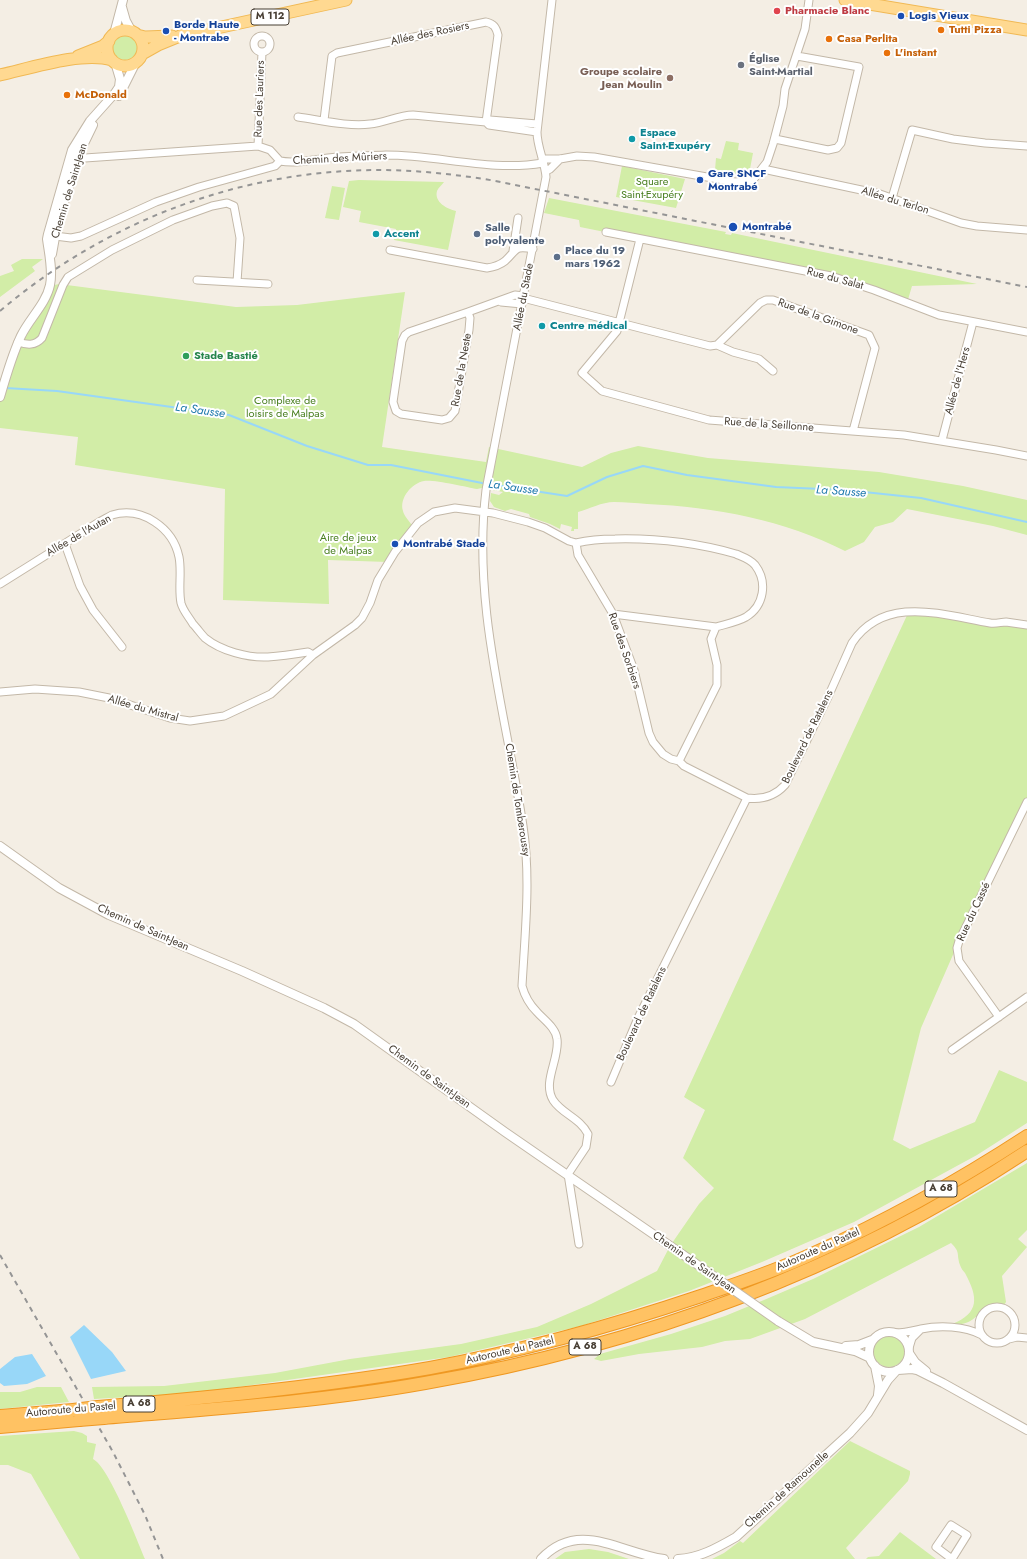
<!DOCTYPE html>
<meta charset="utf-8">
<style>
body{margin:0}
canvas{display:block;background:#f4eee4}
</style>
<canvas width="1027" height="1559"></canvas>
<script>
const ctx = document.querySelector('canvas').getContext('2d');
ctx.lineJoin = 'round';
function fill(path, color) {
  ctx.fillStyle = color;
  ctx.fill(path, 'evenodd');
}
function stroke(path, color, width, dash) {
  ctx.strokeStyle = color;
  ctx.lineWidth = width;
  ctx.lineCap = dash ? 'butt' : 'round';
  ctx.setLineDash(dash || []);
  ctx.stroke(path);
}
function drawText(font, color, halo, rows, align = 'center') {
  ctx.font = font + ' Jost,sans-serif';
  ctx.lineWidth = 4;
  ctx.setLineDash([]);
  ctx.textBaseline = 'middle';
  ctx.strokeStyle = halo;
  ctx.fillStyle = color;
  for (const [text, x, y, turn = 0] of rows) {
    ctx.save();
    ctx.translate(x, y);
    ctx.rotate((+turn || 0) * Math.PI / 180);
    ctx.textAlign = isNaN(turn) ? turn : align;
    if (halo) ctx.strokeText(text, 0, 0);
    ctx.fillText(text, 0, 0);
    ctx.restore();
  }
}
const green = new Path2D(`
 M113 48a12 12 0 1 1 24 0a12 12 0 1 1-24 0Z
 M 726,141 L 739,143 L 738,150 L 753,153 L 750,169 L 745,175 L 715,170 L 716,158 L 721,159 Z
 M 622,166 L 685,179 L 676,208 L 616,197 Z
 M 359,180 L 444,182 C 442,185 438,188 437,191 C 434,202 447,209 456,211 L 448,250 L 394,240 L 396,229 L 359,222 L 361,211 L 343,207 L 349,181 Z
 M 332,186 L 345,188 L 339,220 L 325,218 Z
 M 549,198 L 726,232 L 725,234 L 731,235 L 732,233 L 977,284 L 912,286 L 907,303 L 844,280 L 580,227 L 579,220 L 544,213 Z
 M 22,259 L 43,259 L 32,267 L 35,271 L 0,297 L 0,276 L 14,271 L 11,265 Z
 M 59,284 L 236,307 L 297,305 L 405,292 L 382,447 L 486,462 L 489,447 L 582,467 L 611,453 L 638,446 L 708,458 L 879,472 L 963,486 L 1027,500 L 1027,535 L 993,526 L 907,509 L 893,522 L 875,527 L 864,542 L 845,551 C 785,520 714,507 647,504 C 636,503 625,502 614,502 C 602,502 589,509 578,512 L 578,529 L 574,529 L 574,531 L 571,531 L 572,527 L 561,524 L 560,529 L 550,524 L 530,517 L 529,514 L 511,509 L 505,511 L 494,507 L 490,501 L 491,493 L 499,495 L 503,492 L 482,488 L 477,489 C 467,487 432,479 424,481 C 412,483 399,498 403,511 C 404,516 410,522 413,527 L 388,562 L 328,560 L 329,604 L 223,600 L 225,489 L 75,465 L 78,437 L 0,428 L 0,397 L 13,357 L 50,286 Z
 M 909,611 L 1027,625 L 1027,803 L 959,941 L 921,1028 L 893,1140 L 910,1149 L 975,1122 L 999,1070 L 1027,1082 L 1027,1123 L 977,1155 L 854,1222 L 762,1262 L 689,1291 L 581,1326 L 449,1357 L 224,1389 L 184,1394 L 94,1399 L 92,1387 L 164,1386 L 275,1373 L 350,1359 L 461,1344 L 537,1327 L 591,1304 L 657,1271 L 670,1246 L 699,1204 L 714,1188 L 683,1158 L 705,1110 L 684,1097 Z
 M 1027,1163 L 1027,1230 L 1018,1239 L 1027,1247 L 1002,1276 L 1006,1302 L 1004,1305 C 977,1300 982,1327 952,1324 C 980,1313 978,1297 965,1273 C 963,1271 961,1268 960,1265 C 956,1253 961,1253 951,1243 L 805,1319 L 750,1339 L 725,1341 L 702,1347 L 639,1354 L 601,1361 L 594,1359 L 600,1354 L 671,1334 L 725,1316 L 764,1300 L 813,1279 L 919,1227 Z
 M873 1351a16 16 0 1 1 32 0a16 16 0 1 1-32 0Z
 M 37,1387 L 61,1387 L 69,1402 L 0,1409 L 0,1392 L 20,1392 Z
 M 74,1431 L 82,1433 L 87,1436 L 87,1442 L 96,1444 L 93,1459 C 109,1467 137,1540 145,1559 L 80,1559 L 31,1474 L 8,1465 L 0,1465 L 0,1436 Z
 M 850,1441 L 910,1471 L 910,1474 L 908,1481 L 846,1548 L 855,1559 L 712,1559 L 724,1553 L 740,1541 L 743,1543 Z
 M 900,1532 L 936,1559 L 866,1559 L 868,1557 L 879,1556 Z
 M 589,1549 L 608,1552 L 629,1559 L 555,1559 L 565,1552 Z`);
const water = new Path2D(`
 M 84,1325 L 112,1352 L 126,1371 L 91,1379 L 70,1337 Z
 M 32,1354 L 46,1376 L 27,1384 L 4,1386 L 0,1383 L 0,1369 L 15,1357 Z`);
const stream = new Path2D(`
 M 5,388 L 57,391 L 229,415 L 307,446 L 368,465 L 391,465 L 482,483 L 567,496 L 607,477 L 643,466 L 687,475 L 776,487 L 845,490 L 921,498 L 1027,522`);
const minor = new Path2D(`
 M 552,0 L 537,132 C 537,147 545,162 546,177 L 486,490 C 472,605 506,714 523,826 C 531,878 525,933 522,986 C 525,997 529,1004 537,1012 C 544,1020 556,1028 557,1039 C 560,1058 542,1082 553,1100 C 562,1114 580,1118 588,1134 L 586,1147 L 568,1174 L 579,1244
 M254 44a8 8 0 1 1 16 0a8 8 0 1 1-16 0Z
 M 298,117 C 320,120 349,127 370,124 C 385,123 398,115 413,115 L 486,122 L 489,125 L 537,132
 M 324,120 L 332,56 L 337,53 L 486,22 C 494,24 496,27 498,35 L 486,122
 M 486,122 L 490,120 L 537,124
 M 775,139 L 828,150 L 837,148 L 841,143 L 859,67 L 797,56
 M 258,146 L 262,52
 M 74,152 L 78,156 L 85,158 L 258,146 L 270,150 L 280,161
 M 542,159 L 560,159 L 577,156 L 594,157 L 735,182 L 753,180 L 767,162 L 773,144 L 783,106 L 785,89 L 805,29 L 809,0
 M 280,161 C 295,164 313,160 328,158 C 347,156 367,156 386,155 C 439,155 491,172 543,163
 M 763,169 L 880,194 L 961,223 L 977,226 L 1027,230
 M 546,171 L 550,169 L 560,159
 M 892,198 L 912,130 L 953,139 L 985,143 L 1027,146
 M 606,232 L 831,276 L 874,290 L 939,315 L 1027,332
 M 55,236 L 71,238 L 81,236 L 156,202 L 199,187 L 275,166 L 280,161
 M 640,239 L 617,331 L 582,373 L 602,391 L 709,420 L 904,435 L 996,450 L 1027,456
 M 390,250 L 487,268 C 494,267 500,265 505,261 C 517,250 514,245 533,249
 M 513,251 L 518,218
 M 197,280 L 268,284
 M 523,298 L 710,346 L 717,345 L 760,303 L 766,300 L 773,300 L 869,335 L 875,348 L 853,431
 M 501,302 L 522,304
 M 468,312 L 409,332 L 405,335 L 402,341 L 393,402 L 396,411 L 401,414 L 442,420 L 449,418 L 455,411 L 469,330 L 470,318 L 468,312 L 515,295 L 524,296
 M 18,342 C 27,345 35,346 42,338 L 63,285 L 68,277 L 112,250 L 173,220 L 212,206 L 227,203 L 234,206 L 240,238 L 237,282
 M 717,345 L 733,352 L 759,359 L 773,371
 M 942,440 L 973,322
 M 576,543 C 589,540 602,539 615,539 C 656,538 697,543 736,554 C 743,557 750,559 755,565 C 768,582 764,606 746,617 C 737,622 726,624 716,627 L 711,639 L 717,665 L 717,685 L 679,761
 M 576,543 L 578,555 L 613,614 L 634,670 L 649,733 L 653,742 L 663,754 L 671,759 L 679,761 L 684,766 L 747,798
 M 65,544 L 80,586 L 93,610 L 122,647
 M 0,584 L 99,522 C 103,520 108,517 112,515 C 142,506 173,528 179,557 C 182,572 178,588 181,603 C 183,611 189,617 193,624 C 197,628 201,634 205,638 C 221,651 248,658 268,657 C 281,656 295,654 308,652 L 313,655
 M 613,614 L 716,627
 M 0,692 L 35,689 L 79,692 L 109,698 L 170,718 L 190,721 L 224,716 L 271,694 L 313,655 L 355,625 L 362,618 L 370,603 L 378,580 L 395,552 L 418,523 L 434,512 L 455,508 L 493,513 L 528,522 L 545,528 L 569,541 L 576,543
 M 999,1017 L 959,961 L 957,948 L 959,941 L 1027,802
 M 952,1050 L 1027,997
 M 611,1082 L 638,1018 L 747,798 C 762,800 775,796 785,785 L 828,697 L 852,643 C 885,594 943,615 990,623 C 996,624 1001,622 1006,622 C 1013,623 1020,624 1027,625
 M979 1325a18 18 0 1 1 36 0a18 18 0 1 1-36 0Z
 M 896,1333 C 905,1333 912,1331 921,1329 C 940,1325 964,1326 982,1335
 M 1009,1339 L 1017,1337 L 1027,1338
 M 909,1348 L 912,1338 L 920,1330
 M 951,1525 L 967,1535 L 952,1559 L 936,1547 Z`);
const tertiary = new Path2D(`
 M 122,7 L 126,21 L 132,32
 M 114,34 L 123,0
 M 119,96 L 136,62
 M 52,254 L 57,226 L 78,156 L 93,125
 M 0,397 C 6,376 12,355 21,336 C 29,319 46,304 50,285 C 53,270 49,254 47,239 L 48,234 L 72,150 L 90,121 L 115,93 L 119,87 L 120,79 L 115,62
 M 0,846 L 59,888 L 109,915 L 242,971 L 324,1008 L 354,1024 L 505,1132 L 682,1254
 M 778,1321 L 813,1342 L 855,1351 L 870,1358
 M869 1352a20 20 0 1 1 40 0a20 20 0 1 1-40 0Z
 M 846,1346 L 859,1345 L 872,1340
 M 909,1353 L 915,1362 L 926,1371
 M 875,1366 L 879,1386 L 878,1395
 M 898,1370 L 912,1369 L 917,1370 L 943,1383 L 1027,1430
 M 541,1559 C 579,1519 620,1553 664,1559
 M 678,1559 C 699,1558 717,1548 736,1537 L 850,1433 L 868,1413 L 888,1380 L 897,1370`);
const primary = new Path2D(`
 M 845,0 L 1027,30
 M107 48a18 18 0 1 1 36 0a18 18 0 1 1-36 0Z
 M 137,35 L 145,37 L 172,36
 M 142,54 L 158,45 L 180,36 L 346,0
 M 78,56 L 103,46 L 109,41
 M 0,75 C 31,68 83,51 112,60`);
const motorway = new Path2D(`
 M 98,1407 C 209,1398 321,1387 430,1368 C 523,1351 612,1326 701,1296 C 738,1283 776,1271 812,1254 C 886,1221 958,1181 1027,1136
 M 0,1416 L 73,1410
 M 104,1418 C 211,1409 319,1402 425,1383 C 638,1346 846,1271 1027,1151
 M 0,1427 L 79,1420`);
const rail = new Path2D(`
 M 0,311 C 106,221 240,170 380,170 C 415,170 450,174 485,179 L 1027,287
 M 0,1255 L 113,1452 L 145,1515 L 163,1559`);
const tertiaryBridge = new Path2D(`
 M 682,1254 L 778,1321`);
const motorwayBridge = new Path2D(`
 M 73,1410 L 98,1407
 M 79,1420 L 104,1418`);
const markers = [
 [777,11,4,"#e0444e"],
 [901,16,4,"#1a4fb4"],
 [941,30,4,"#e8710a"],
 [166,31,4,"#1a4fb4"],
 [829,39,4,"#e8710a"],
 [887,53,4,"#e8710a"],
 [741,65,4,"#6b7280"],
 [670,78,4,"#8d6e63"],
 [67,95,4,"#e8710a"],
 [632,139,4,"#0f9aa8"],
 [700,180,4,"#1a4fb4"],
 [733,227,5,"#1a4fb4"],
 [376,234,4,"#0f9aa8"],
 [477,234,4,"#5c6f8a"],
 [557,257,4,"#5c6f8a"],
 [542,326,4,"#0f9aa8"],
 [186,356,4,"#2e9e5b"],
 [395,544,4,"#1a4fb4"]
];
const shields = [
 [270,17,38],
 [941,1189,32],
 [585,1347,32],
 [139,1404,32]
];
const shieldNames = [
 ["M 112",270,17],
 ["A 68",941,1189],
 ["A 68",585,1347],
 ["A 68",139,1404]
];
const healthNames = [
 ["Pharmacie Blanc",785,11]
];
const transitNames = [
 ["Logis Vieux",909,16],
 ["Borde Haute",174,25],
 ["- Montrabe",174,38],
 ["Gare SNCF",708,174],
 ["Montrabé",708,187],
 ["Montrabé",742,227],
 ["Montrabé Stade",403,544]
];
const foodNames = [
 ["Tutti Pizza",949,30],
 ["Casa Perlita",837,39],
 ["L'instant",895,53],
 ["McDonald",75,95]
];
const streetNames = [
 ["Allée des Rosiers",430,34,-12],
 ["Rue des Lauriers",260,99,-88],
 ["Chemin des Mûriers",340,159,-3],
 ["Chemin de Saint-Jean",70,191,-73],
 ["Allée du Terlon",895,201,17],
 ["Rue du Salat",835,279,15],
 ["Allée du Stade",524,297,-79],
 ["Rue de la Gimone",818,317,20],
 ["Rue de la Neste",462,370,-80],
 ["Allée de l'Hers",958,381,-75],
 ["Rue de la Seillonne",769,425,4],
 ["Allée de l'Autan",79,536,-30],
 ["Rue des Sorbiers",624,651,71],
 ["Allée du Mistral",143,709,16],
 ["Boulevard de Ratalens",808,737,-64],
 ["Chemin de Tomberoussy",517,800,81],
 ["Rue du Cassé",974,912,-65],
 ["Chemin de Saint-Jean",143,928,24],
 ["Boulevard de Ratalens",642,1014,-65],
 ["Chemin de Saint-Jean",429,1077,36],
 ["Autoroute du Pastel",818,1250,-24],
 ["Chemin de Saint-Jean",694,1263,35],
 ["Autoroute du Pastel",510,1351,-13],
 ["Autoroute du Pastel",71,1410,-5],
 ["Chemin de Ramounelle",787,1490,-42]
];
const worshipNames = [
 ["Église",749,59],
 ["Saint-Martial",749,72]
];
const educationNames = [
 ["Groupe scolaire",662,72],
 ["Jean Moulin",662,85]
];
const cultureNames = [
 ["Espace",640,133],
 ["Saint-Exupéry",640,146],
 ["Accent",384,234],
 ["Centre médical",550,326]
];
const parkNames = [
 ["Square",652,182],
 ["Saint-Exupéry",652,195],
 ["Complexe de",285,401],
 ["loisirs de Malpas",285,414],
 ["Aire de jeux",348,538],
 ["de Malpas",348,551]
];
const serviceNames = [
 ["Salle",485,228],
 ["polyvalente",485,241],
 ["Place du 19",565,251],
 ["mars 1962",565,264]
];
const leisureNames = [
 ["Stade Bastié",194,356]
];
const waterNames = [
 ["La Sausse",200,411,8],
 ["La Sausse",513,488,8],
 ["La Sausse",841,492,4]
];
fill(green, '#d2eda7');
fill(water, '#98d7f8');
stroke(stream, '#98d7f8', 2);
stroke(minor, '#c3b8a8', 9);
stroke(tertiary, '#c3b8a8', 10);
stroke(primary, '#f1b954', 13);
stroke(motorway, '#ef9822', 14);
stroke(minor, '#fff', 7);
stroke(tertiary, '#fff', 8);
stroke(primary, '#ffd991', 11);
stroke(motorway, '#ffc263', 12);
stroke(rail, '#959595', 2, [5, 5]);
stroke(tertiaryBridge, '#c3b8a8', 10, []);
stroke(motorwayBridge, '#ef9822', 14, []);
stroke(tertiaryBridge, '#fff', 8);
stroke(motorwayBridge, '#ffc263', 12);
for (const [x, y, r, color] of markers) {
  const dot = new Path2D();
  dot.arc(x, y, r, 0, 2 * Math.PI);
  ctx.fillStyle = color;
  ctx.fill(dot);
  stroke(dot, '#fff', 1.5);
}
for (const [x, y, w] of shields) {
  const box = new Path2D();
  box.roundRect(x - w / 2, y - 8, w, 16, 3);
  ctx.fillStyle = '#fff';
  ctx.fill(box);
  stroke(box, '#473e33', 1);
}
drawText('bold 10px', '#473e33', null, shieldNames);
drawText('bold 11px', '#be3a42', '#fff', healthNames, 'left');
drawText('bold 11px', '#164399', '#fff', transitNames, 'left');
drawText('bold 11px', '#c56008', '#fff', foodNames, 'left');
drawText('11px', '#473e33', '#fff', streetNames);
drawText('bold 11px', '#5b616d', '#fff', worshipNames, 'left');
drawText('bold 11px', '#785e54', '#fff', educationNames, 'right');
drawText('bold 11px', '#0d838f', '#fff', cultureNames, 'left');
drawText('11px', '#497f20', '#fff', parkNames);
drawText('bold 11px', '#4e5e75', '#fff', serviceNames, 'left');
drawText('bold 11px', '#27864d', '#fff', leisureNames, 'left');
drawText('italic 12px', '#1e79ad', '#fff', waterNames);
</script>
